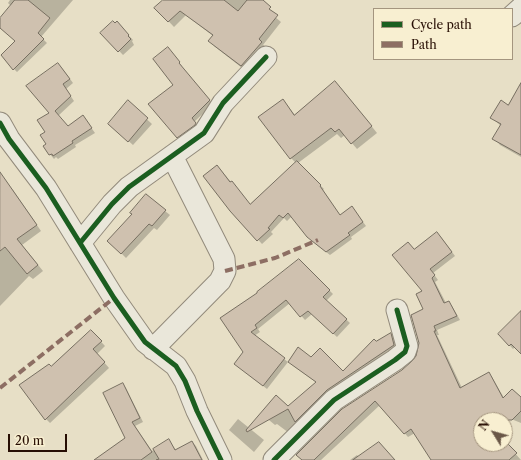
<!DOCTYPE html>
<style>
body{margin:0}
#map{position:relative;width:521px;height:460px;overflow:hidden;background:#e7dfc6;font-family:"Libre Caslon Text",serif}
canvas{display:block}
.legend{position:absolute;left:373px;top:8px;width:140px;height:52px;box-sizing:border-box;background:#f8efd1;border:1px solid #a4957f;margin:0;padding:5px 7px;list-style:none;font-size:12px;color:#270e03}
.legend li{display:flex;align-items:center;gap:8px;height:20px}
.legend b{width:20px;border:1px solid #a4957f}
.north{position:absolute;left:473px;top:412px;width:40px;height:40px;box-sizing:border-box;background:#f8efd1;border:1px solid #a4957f;border-radius:50%;rotate:307deg;font-size:11px;font-weight:700;line-height:16px;text-align:center;color:#270e03}
.north::after{content:'';display:block;margin:auto;width:14px;height:18px;background:#6a5747;clip-path:polygon(50% 0,100% 100%,50% 72%,0 100%)}
.scale{position:absolute;left:8px;top:434px;width:59px;height:18px;box-sizing:border-box;border:2px solid #270e03;border-top:0;padding-left:5px;font-size:12px;line-height:14px;white-space:nowrap;color:#270e03;-webkit-text-stroke:3px #f8efd1;paint-order:stroke}
</style>
<div id="map">
<canvas width="521" height="460"></canvas>
<ul class="legend">
<li><b style="height:5px;background:#1b5e20"></b>Cycle path</li>
<li><b style="height:5px;background:#8d6e63"></b>Path</li>
</ul>
<div class="north">N</div>
<div class="scale">20 m</div>
</div>
<script>
const ctx = document.querySelector('canvas').getContext('2d');
ctx.lineJoin = 'round';
function fill(path, color) {
  ctx.fillStyle = color;
  ctx.fill(path, 'evenodd');
}
function stroke(path, color, width, dash) {
  ctx.strokeStyle = color;
  ctx.lineWidth = width;
  ctx.lineCap = dash ? 'butt' : 'round';
  ctx.setLineDash(dash || []);
  ctx.stroke(path);
}
const shadow = new Path2D(`
 M 10,0 L 73,0 L 41,37 L 47,43 L 17,72 L 14,69 L 16,41 L 0,28 L 0,20 L 11,6 L 8,3 Z
 M 164,0 L 255,0 L 281,22 L 263,45 L 266,47 L 246,71 L 214,46 L 213,36 L 186,15 L 174,27 L 156,8 Z
 M 117,23 L 133,40 L 132,41 L 134,45 L 123,55 L 102,33 Z
 M 171,52 L 182,66 L 182,67 L 213,104 L 194,122 L 199,127 L 181,140 L 178,137 Z
 M 62,68 L 73,83 L 66,89 L 74,101 L 58,116 L 68,128 L 83,116 L 95,133 L 75,145 L 76,147 L 58,159 L 56,157 L 54,159 L 44,147 L 47,144 L 46,132 Z
 M 341,88 L 377,133 L 357,149 L 345,135 L 341,138 L 337,134 L 298,163 L 324,189 L 323,190 L 340,216 L 355,211 L 366,226 L 351,237 L 352,239 L 330,255 L 312,241 L 292,216 L 287,221 L 284,218 L 271,232 L 273,234 L 262,244 L 231,210 L 221,170 L 250,205 L 296,163 L 291,158 L 283,100 L 295,115 Z
 M 521,94 L 521,157 L 500,145 L 494,138 L 501,126 L 492,118 L 509,106 Z
 M 128,102 L 152,124 L 133,145 L 114,128 Z
 M 8,185 L 13,190 L 41,231 L 22,245 L 43,271 L 33,279 L 29,276 L 0,306 L 0,189 Z
 M 165,211 L 170,215 L 157,230 L 154,228 L 126,258 L 109,241 Z
 M 441,237 L 455,256 L 433,273 L 438,280 L 435,282 L 446,303 L 448,302 L 452,306 L 460,320 L 437,330 L 439,335 L 437,335 L 462,388 L 488,373 L 492,377 L 504,398 L 521,398 L 521,423 L 462,399 L 483,420 L 481,420 L 481,444 L 505,444 L 505,442 L 521,460 L 432,460 L 415,433 L 408,437 L 380,405 L 321,460 L 303,460 L 417,357 L 424,310 L 423,292 L 414,250 Z
 M 299,260 L 333,294 L 326,301 L 350,323 L 337,337 L 312,314 L 305,320 L 290,303 L 258,329 L 260,332 L 254,336 L 288,362 L 267,389 L 235,364 L 244,352 L 259,293 Z
 M 521,313 L 521,352 L 515,347 L 513,349 L 499,334 Z
 M 91,331 L 105,346 L 97,354 L 109,368 L 50,423 L 46,419 Z
 M 391,334 L 393,336 L 396,348 L 289,433 L 277,424 L 275,425 L 264,416 L 288,408 L 317,383 L 291,364 L 312,358 L 343,372 L 376,343 Z
 M 123,384 L 126,388 L 143,422 L 135,426 L 152,451 L 169,441 L 176,450 L 192,442 L 196,446 L 203,460 L 107,460 L 127,439 Z
 M 238,419 L 264,440 L 254,452 L 229,430 Z
 M 357,455 L 359,457 L 394,460 L 350,460 Z`);
const building = new Path2D(`
 M 15,0 L 28,0 L 50,18 L 38,33 L 44,39 L 13,70 L 1,55 L 15,41 L 0,28 L 0,18 Z
 M 163,0 L 224,0 L 238,11 L 247,0 L 263,0 L 271,7 L 269,9 L 278,15 L 259,39 L 262,42 L 241,66 L 208,41 L 213,35 L 180,11 L 168,22 L 154,8 Z
 M 113,21 L 115,23 L 117,21 L 129,35 L 128,36 L 131,39 L 118,52 L 100,33 Z
 M 168,47 L 180,62 L 179,63 L 210,100 L 192,118 L 196,123 L 195,125 L 177,138 L 148,104 L 173,85 L 153,59 Z
 M 58,63 L 70,79 L 63,84 L 71,96 L 55,111 L 68,126 L 83,115 L 92,128 L 72,141 L 73,143 L 53,156 L 52,154 L 49,155 L 43,146 L 46,144 L 40,135 L 45,132 L 37,120 L 49,113 L 26,86 Z
 M 335,81 L 372,126 L 351,144 L 339,129 L 335,132 L 331,128 L 290,159 L 258,117 L 283,99 L 294,115 Z
 M 521,83 L 521,155 L 492,139 L 501,124 L 490,118 L 501,100 L 508,105 Z
 M 128,100 L 148,118 L 128,142 L 108,124 Z
 M 297,161 L 321,185 L 320,186 L 340,215 L 352,206 L 363,222 L 348,233 L 350,235 L 326,252 L 307,237 L 288,213 L 283,218 L 279,215 L 268,228 L 270,229 L 257,241 L 230,211 L 203,176 L 217,165 L 230,182 L 232,181 L 250,204 Z
 M 0,172 L 37,225 L 17,239 L 38,265 L 27,274 L 5,247 L 0,251 Z
 M 146,194 L 166,210 L 152,226 L 149,224 L 121,254 L 107,241 L 132,214 L 130,213 Z
 M 437,232 L 452,252 L 430,269 L 435,275 L 432,278 L 444,303 L 449,301 L 457,316 L 434,326 L 436,331 L 434,331 L 460,388 L 489,372 L 503,398 L 512,389 L 521,397 L 521,411 L 512,420 L 481,420 L 481,444 L 508,444 L 517,453 L 509,460 L 431,460 L 411,429 L 404,434 L 375,401 L 314,460 L 302,460 L 296,455 L 342,409 L 402,370 L 412,361 L 416,356 L 419,343 L 411,315 L 423,309 L 416,294 L 422,291 L 392,255 L 408,242 L 414,249 Z
 M 299,259 L 330,290 L 323,297 L 347,319 L 333,334 L 308,311 L 300,317 L 286,300 L 255,325 L 257,328 L 251,332 L 285,358 L 263,386 L 234,364 L 243,352 L 220,318 L 257,293 L 257,292 Z
 M 521,311 L 521,354 L 511,344 L 509,346 L 498,334 Z
 M 91,330 L 102,341 L 93,349 L 105,362 L 45,420 L 19,385 L 49,364 L 51,366 Z
 M 391,333 L 394,345 L 327,390 L 295,422 L 288,409 L 247,432 L 246,430 L 276,395 L 288,406 L 316,382 L 288,362 L 298,347 L 311,357 L 320,348 L 343,371 L 374,339 L 376,341 Z
 M 123,383 L 140,418 L 132,422 L 152,452 L 141,460 L 94,460 L 125,438 L 103,393 Z
 M 169,439 L 175,450 L 192,441 L 202,460 L 156,460 L 159,459 L 153,449 Z
 M 379,442 L 395,460 L 353,460 Z`);
const minor = new Path2D(`
 M 512,16 L 521,8
 M 0,123 L 9,139 L 46,188 L 114,298 L 145,342 L 176,366 L 185,381 L 197,411 L 221,460
 M 80,243 L 112,204 L 129,187 L 204,133 L 223,103 L 266,57
 M 153,349 L 220,281 L 225,271 L 224,259 L 172,156
 M 274,460 L 334,400 L 395,360 L 405,352 L 407,346 L 397,310`);
const quiet = new Path2D(`
 M 225,271 L 275,258 L 318,240
 M 0,388 L 114,298`);
const cycleway = new Path2D(`
 M 0,123 L 9,139 L 46,188 L 114,298 L 145,342 L 176,366 L 185,381 L 197,411 L 221,460
 M 80,243 L 112,204 L 129,187 L 204,133 L 223,103 L 266,57
 M 274,460 L 334,400 L 395,360 L 405,352 L 407,346 L 397,310`);
fill(shadow, '#0003');
fill(building, '#cfc1af');
stroke(building, '#776f61', 1);
stroke(minor, '#928a7b', 23);
stroke(minor, '#eae7da', 21);
stroke(quiet, '#8d6e63', 4, [8, 4]);
stroke(cycleway, '#1b5e20', 5);
</script>
